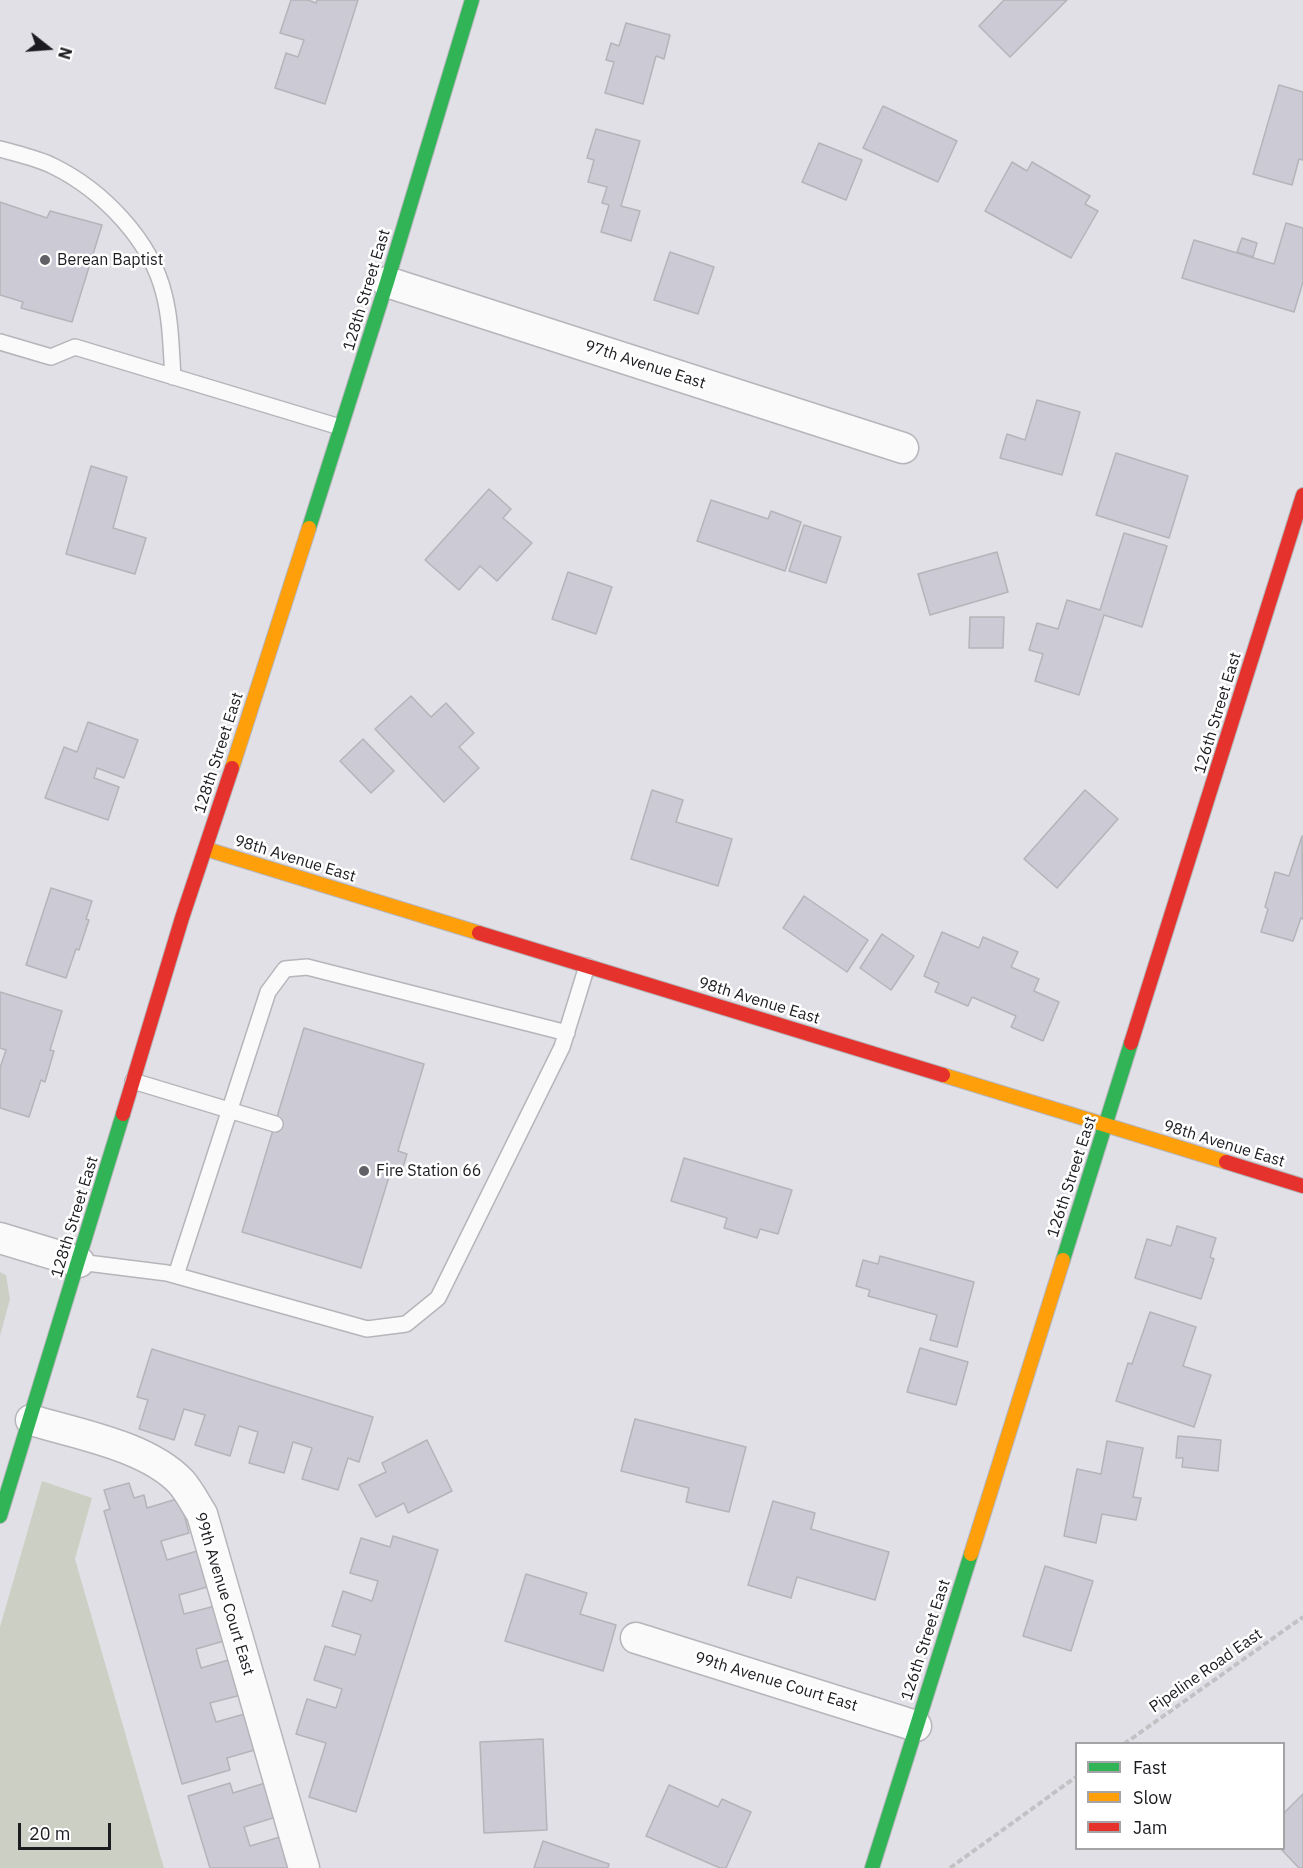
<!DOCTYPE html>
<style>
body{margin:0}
#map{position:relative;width:1303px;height:1868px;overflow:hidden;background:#e1e0e7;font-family:"IBM Plex Sans",sans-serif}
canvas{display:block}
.legend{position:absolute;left:1075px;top:1742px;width:210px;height:108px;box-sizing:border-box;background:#fff;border:2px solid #a4a4a6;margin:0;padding:8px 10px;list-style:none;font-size:18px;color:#1c1b20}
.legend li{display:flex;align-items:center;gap:12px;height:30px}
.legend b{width:30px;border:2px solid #a4a4a6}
.north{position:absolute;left:18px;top:18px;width:60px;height:60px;-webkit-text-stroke:4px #fff;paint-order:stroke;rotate:107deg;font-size:16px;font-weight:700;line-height:24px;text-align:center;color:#1c1b20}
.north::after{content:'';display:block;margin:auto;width:21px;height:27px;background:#1c1b20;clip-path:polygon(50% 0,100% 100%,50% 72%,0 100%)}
.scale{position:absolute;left:18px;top:1823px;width:93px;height:27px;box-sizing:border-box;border:3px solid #1c1b20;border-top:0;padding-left:8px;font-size:18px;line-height:21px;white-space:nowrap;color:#1c1b20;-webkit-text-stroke:4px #fff;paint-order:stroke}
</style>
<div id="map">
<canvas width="1303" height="1868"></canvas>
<ul class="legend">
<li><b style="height:8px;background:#30b455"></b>Fast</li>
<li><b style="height:8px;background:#ff9f0a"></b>Slow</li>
<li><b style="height:8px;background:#e5322d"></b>Jam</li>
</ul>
<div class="north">N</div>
<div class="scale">20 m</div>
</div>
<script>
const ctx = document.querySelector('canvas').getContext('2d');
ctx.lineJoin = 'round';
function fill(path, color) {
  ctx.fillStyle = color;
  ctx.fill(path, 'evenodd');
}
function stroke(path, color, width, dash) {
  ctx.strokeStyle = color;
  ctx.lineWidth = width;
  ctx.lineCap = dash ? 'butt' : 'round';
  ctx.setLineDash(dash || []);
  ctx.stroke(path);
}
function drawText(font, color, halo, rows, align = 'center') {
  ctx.font = font + ' "IBM Plex Sans",sans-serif';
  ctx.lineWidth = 5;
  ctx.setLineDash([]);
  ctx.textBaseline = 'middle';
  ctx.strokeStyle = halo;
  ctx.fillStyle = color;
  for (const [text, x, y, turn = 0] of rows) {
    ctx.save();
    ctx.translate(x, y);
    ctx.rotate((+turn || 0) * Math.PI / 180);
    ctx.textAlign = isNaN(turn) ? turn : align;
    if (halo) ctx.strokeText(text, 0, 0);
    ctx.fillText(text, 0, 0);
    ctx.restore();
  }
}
const green = new Path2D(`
 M 0,1272 L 6,1275 L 10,1299 L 0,1336 Z
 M 42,1481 L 92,1498 L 75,1559 L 164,1868 L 0,1868 L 0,1627 Z`);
const building = new Path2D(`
 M 291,0 L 308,0 L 316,3 L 317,0 L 358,0 L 325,104 L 275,88 L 286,53 L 298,57 L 304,40 L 280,33 Z
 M 1004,0 L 1067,0 L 1010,57 L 979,26 Z
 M 626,23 L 670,35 L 664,59 L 656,56 L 643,104 L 605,93 L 614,62 L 606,60 L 611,43 L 619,46 Z
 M 1279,85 L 1303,92 L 1303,160 L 1299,159 L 1292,185 L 1253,174 Z
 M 883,106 L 957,141 L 938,182 L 863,148 Z
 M 596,129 L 640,141 L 621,206 L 640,211 L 631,241 L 601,232 L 609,205 L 602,203 L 607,187 L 588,182 L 594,160 L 587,158 Z
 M 819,143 L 862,160 L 846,200 L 802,182 Z
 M 1012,162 L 1027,171 L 1032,162 L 1090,196 L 1085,204 L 1098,211 L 1071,258 L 985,211 Z
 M 0,202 L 47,218 L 50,211 L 102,225 L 72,322 L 21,308 L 23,302 L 0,295 Z
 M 1286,223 L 1303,228 L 1303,282 L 1294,312 L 1182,278 L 1194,240 L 1274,264 Z
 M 1242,238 L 1257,243 L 1253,257 L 1237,252 Z
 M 670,252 L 714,267 L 698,314 L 654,300 Z
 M 1037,400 L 1080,412 L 1062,475 L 1000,458 L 1007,434 L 1025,440 Z
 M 1116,453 L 1188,476 L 1169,538 L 1096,515 Z
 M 91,466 L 127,477 L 113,528 L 146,538 L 135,574 L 66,554 Z
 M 489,489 L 511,509 L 503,518 L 532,543 L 497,581 L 480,566 L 459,590 L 425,560 Z
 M 711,500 L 768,519 L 771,511 L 801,522 L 785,571 L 697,541 Z
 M 804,525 L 841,537 L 826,583 L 789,571 Z
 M 1124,533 L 1167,546 L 1142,627 L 1104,615 L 1079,695 L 1035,681 L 1043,654 L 1029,650 L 1037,623 L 1058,629 L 1067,600 L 1100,610 Z
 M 997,552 L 1008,592 L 930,615 L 918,574 Z
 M 568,572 L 612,587 L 596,634 L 552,619 Z
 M 970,617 L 1004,617 L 1003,648 L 969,648 Z
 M 411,696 L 431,717 L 446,703 L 474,733 L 459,747 L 479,768 L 444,802 L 375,729 Z
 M 88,722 L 138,740 L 124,778 L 97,768 L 94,778 L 119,787 L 108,820 L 45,798 L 64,747 L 77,752 Z
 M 363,739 L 394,771 L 371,793 L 340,761 Z
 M 652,790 L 683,800 L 676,822 L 732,839 L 718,886 L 631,859 Z
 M 1085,790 L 1118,819 L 1057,888 L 1024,859 Z
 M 1302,836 L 1303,919 L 1301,918 L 1293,941 L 1261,932 L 1268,909 L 1265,907 L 1275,872 L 1289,876 Z
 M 51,888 L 92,901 L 86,919 L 89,920 L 79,950 L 76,949 L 66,978 L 26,965 Z
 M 804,896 L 868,940 L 847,972 L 783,928 Z
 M 942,932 L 979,948 L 983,937 L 1018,952 L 1011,967 L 1039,979 L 1034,991 L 1059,1002 L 1043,1041 L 1011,1027 L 1016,1016 L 972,997 L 968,1006 L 935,992 L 939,983 L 924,976 Z
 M 882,934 L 914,956 L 891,990 L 860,968 Z
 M 0,992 L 62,1011 L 50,1050 L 54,1051 L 45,1082 L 41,1080 L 29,1117 L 0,1108 L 0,1068 L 6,1050 L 0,1048 Z
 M 304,1028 L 424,1064 L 398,1151 L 407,1154 L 402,1170 L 392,1167 L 361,1268 L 242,1232 Z
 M 684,1158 L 792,1190 L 778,1234 L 760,1229 L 757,1238 L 724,1228 L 727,1218 L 671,1201 Z
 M 1177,1226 L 1216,1238 L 1210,1257 L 1214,1259 L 1201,1299 L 1135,1278 L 1147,1239 L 1171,1246 Z
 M 880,1256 L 974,1282 L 957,1347 L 930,1340 L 937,1315 L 868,1296 L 870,1290 L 856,1286 L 863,1260 L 878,1264 Z
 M 1150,1312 L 1196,1327 L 1183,1366 L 1211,1375 L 1194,1427 L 1116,1401 L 1128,1363 L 1132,1364 Z
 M 920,1348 L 968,1362 L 956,1405 L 907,1392 Z
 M 152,1349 L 373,1417 L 359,1462 L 348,1458 L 338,1490 L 302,1479 L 312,1448 L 293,1442 L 284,1473 L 249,1463 L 258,1432 L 239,1426 L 230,1456 L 195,1445 L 205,1415 L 184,1409 L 174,1440 L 139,1429 L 148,1400 L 137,1397 Z
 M 635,1419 L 746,1447 L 729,1512 L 686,1502 L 689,1488 L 621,1471 Z
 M 1178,1436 L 1221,1440 L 1218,1471 L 1182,1467 L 1183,1458 L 1176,1458 Z
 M 427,1440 L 452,1491 L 408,1513 L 404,1503 L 376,1517 L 359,1485 L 386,1472 L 382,1463 Z
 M 1107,1441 L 1143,1448 L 1133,1497 L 1141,1498 L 1136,1520 L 1102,1514 L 1096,1543 L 1064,1536 L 1077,1469 L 1101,1474 Z
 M 129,1483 L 134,1498 L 144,1495 L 147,1508 L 180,1498 L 189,1533 L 161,1541 L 167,1560 L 197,1551 L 207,1587 L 179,1595 L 184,1614 L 215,1606 L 224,1641 L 196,1649 L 201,1668 L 232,1659 L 241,1695 L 210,1703 L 216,1722 L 248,1713 L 258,1749 L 227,1758 L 230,1770 L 182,1784 L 104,1511 L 110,1509 L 104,1490 Z
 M 773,1501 L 815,1513 L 811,1529 L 889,1552 L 875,1600 L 797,1577 L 791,1598 L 748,1585 Z
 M 393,1536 L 438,1550 L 356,1812 L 309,1797 L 326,1743 L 296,1734 L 307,1699 L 336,1708 L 342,1689 L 314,1680 L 325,1646 L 355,1655 L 361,1635 L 332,1626 L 343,1591 L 372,1601 L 378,1581 L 350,1573 L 361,1538 L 390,1547 Z
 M 1045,1566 L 1093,1581 L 1071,1651 L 1023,1636 Z
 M 526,1574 L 587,1593 L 580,1614 L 616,1625 L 603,1671 L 505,1641 Z
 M 543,1739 L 547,1830 L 484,1833 L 480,1742 Z
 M 230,1783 L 233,1793 L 265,1783 L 276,1817 L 244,1827 L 250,1846 L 280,1837 L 290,1868 L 210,1868 L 188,1796 Z
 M 669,1785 L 718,1807 L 722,1799 L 751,1812 L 726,1868 L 720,1868 L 646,1836 Z
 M 1303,1794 L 1303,1868 L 1299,1868 L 1280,1848 L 1284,1848 L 1284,1813 Z
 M 543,1841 L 609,1864 L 608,1868 L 534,1868 Z`);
const path = new Path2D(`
 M 1124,1744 L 1303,1617
 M 950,1868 L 1076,1777`);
const lane = new Path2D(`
 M 0,149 C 17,154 37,158 53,166 C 102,190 151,240 164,294 C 171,321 171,349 173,377
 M 0,342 L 51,357 L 75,347 L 340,427
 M 133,1081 L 275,1124
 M 79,1262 L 167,1273 L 367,1329 L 406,1324 L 438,1298 L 562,1047 L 587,966
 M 176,1275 L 268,992 L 285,969 L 307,967 L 567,1033`);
const street = new Path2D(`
 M 387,282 L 903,448
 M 0,1238 L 79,1262
 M 31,1420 C 77,1434 147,1446 181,1482 C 189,1491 195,1503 202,1514 L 304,1868
 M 636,1638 L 916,1726`);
const fast = new Path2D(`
 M 309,528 L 387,282 L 472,0
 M 1063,1260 L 1131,1043
 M 0,1516 L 123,1114
 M 872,1868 L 971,1554`);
const slow = new Path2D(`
 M 232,768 L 309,528
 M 206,849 L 479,933
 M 943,1075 L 1226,1162
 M 971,1554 L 1063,1260`);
const jam = new Path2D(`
 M 479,933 L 943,1075
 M 1131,1043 L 1303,495
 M 123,1114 L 182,918 L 232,768
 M 1226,1162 L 1303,1186`);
const markers = [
 [45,260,6,"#616066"],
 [364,1171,6,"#616066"]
];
const poiNames = [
 ["Berean Baptist",57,260],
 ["Fire Station 66",376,1171]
];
const streetNames = [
 ["128th Street East",367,290,-73],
 ["97th Avenue East",645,365,18],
 ["126th Street East",1218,713,-73],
 ["128th Street East",219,753,-72],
 ["98th Avenue East",295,859,17],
 ["98th Avenue East",759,1001,17],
 ["98th Avenue East",1224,1144,17],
 ["126th Street East",1072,1177,-72],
 ["128th Street East",75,1217,-73],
 ["99th Avenue Court East",224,1594,73],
 ["126th Street East",926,1640,-72],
 ["Pipeline Road East",1206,1671,-35],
 ["99th Avenue Court East",776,1682,17]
];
fill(green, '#ccd0c4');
fill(building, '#cbcad5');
stroke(building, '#b4b4b9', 1.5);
stroke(lane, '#b5b5ba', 18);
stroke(street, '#b5b5ba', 33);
stroke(fast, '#b5b5ba', 16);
stroke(slow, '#b5b5ba', 16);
stroke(jam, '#b5b5ba', 16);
stroke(path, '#c2c2c5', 4, [6, 3]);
stroke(lane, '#fafafb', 15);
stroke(street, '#fafafb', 30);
stroke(fast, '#30b455', 14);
stroke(slow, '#ff9f0a', 14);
stroke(jam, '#e5322d', 14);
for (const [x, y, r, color] of markers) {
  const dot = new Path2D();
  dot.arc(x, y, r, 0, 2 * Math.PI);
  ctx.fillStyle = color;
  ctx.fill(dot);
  stroke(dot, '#fff', 2);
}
drawText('16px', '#1c1b20', '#fff', poiNames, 'left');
drawText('16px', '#1c1b20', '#fff', streetNames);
</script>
